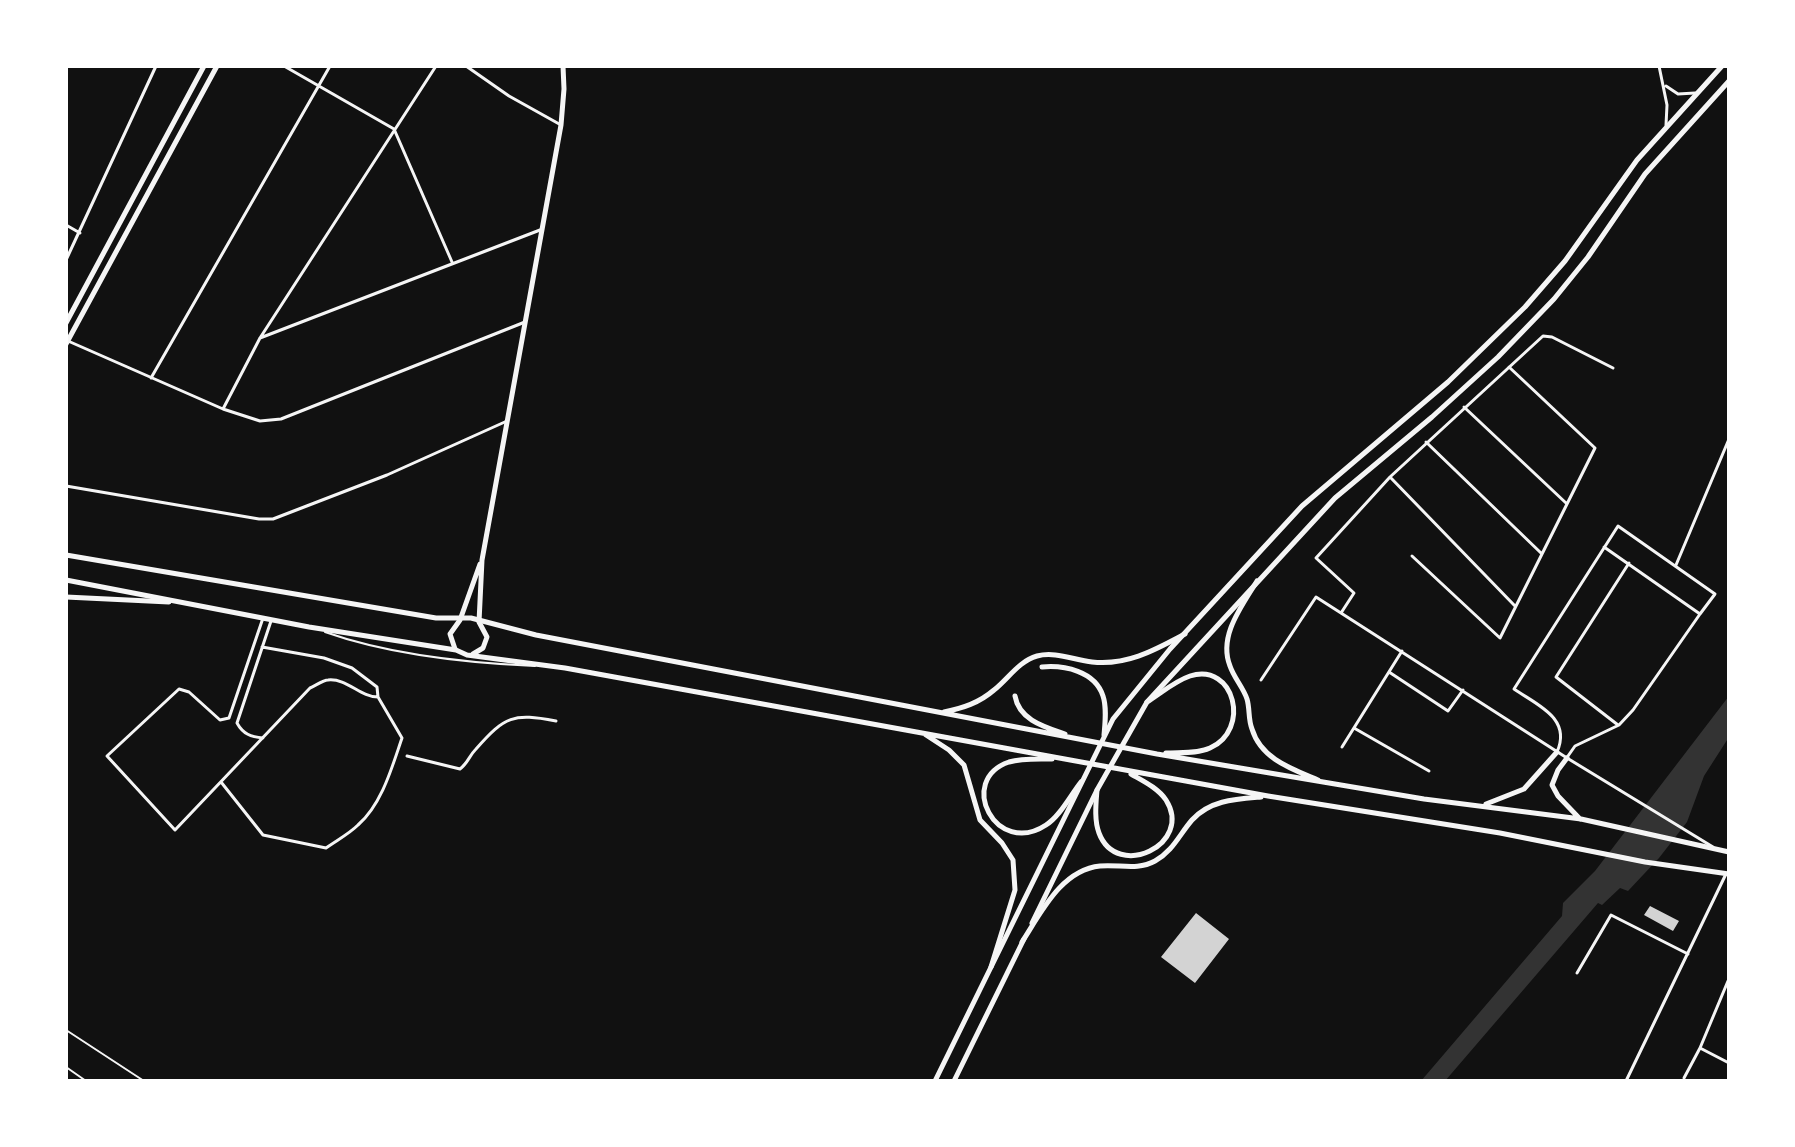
<!DOCTYPE html>
<style>
body{margin:0}
#map{position:relative;width:1795px;height:1147px;overflow:hidden;background:#111;font-family:Jost,sans-serif}
canvas{display:block}
.frame{position:absolute;inset:0;border:68px solid #fff;pointer-events:none}
</style>
<div id="map">
<canvas width="1795" height="1147"></canvas>
<div class="frame"></div>
</div>
<script>
const ctx = document.querySelector('canvas').getContext('2d');
ctx.lineJoin = 'round';
function fill(path, color) {
  ctx.fillStyle = color;
  ctx.fill(path, 'evenodd');
}
function stroke(path, color, width, dash) {
  ctx.strokeStyle = color;
  ctx.lineWidth = width;
  ctx.lineCap = dash ? 'butt' : 'round';
  ctx.setLineDash(dash || []);
  ctx.stroke(path);
}
const water = new Path2D(`
 M 1729,696 L 1729,737 L 1704,776 L 1687,822 L 1659,858 L 1628,891 L 1620,888 L 1602,905 L 1598,903 L 1445,1081 L 1421,1081 L 1562,916 L 1563,903 L 1595,871 Z`);
const building = new Path2D(`
 M 1650,906 L 1679,921 L 1673,931 L 1644,915 Z
 M 1196,913 L 1229,939 L 1195,983 L 1161,957 Z`);
const path = new Path2D(`
 M 66,1067 L 86,1081`);
const service = new Path2D(`
 M 325,632 C 390,655 467,663 535,666
 M 66,1030 L 144,1081`);
const minor = new Path2D(`
 M 284,66 L 394,129 L 452,262
 M 466,66 L 509,96 L 561,125
 M 1659,66 L 1667,105 L 1666,125
 M 1666,86 L 1678,94 L 1695,93
 M 66,225 L 80,233
 M 66,260 L 156,66
 M 260,338 L 540,230
 M 68,341 L 223,409 L 260,421 L 281,419 L 525,322
 M 151,378 L 330,66
 M 1464,407 L 1566,503
 M 223,409 L 260,338 L 436,66
 M 1426,442 L 1541,553
 M 1390,477 L 1515,606
 M 66,486 L 259,519 L 273,519 L 387,475 L 507,421
 M 1412,556 L 1500,638 L 1595,448 L 1509,367
 M 1676,565 L 1729,439
 M 1341,613 L 1354,593 L 1316,558 L 1390,477 L 1543,336 L 1552,337 L 1613,368
 M 262,647 L 324,658 L 352,668 L 377,687 L 378,697 C 360,697 347,678 328,680 C 323,680 315,686 310,688 L 175,830 L 107,756 L 179,689 L 189,692 L 220,720 L 229,718 L 263,618
 M 1389,672 L 1448,711 L 1463,690
 M 1261,680 L 1316,597 L 1567,758 L 1713,847
 M 1618,725 L 1556,677 L 1629,563
 M 1354,728 L 1429,771
 M 263,738 C 251,737 243,734 237,723 L 271,621
 M 1342,747 L 1402,651
 M 1557,752 C 1572,718 1537,705 1514,689 L 1618,526 L 1715,594 L 1700,614
 M 407,756 L 460,769 C 468,763 469,756 476,749 C 505,716 513,713 556,721
 M 1568,756 L 1575,746 L 1619,725 L 1633,710 L 1700,614 L 1604,547
 M 221,782 L 263,835 L 326,848 C 337,840 349,834 358,825 C 382,804 392,767 402,738 L 378,697
 M 1577,973 L 1611,915 L 1688,954
 M 1700,1048 L 1729,1063
 M 1684,1078 L 1700,1048 L 1728,981
 M 1626,1081 L 1725,876`);
const tertiary = new Path2D(`
 M 1729,978 L 1729,982`);
const secondary = new Path2D(`
 M 66,323 L 204,66
 M 66,344 L 217,66
 M 66,597 L 169,602
 M 455,649 L 450,634 L 460,620 L 480,564
 M 473,654 L 483,648 L 487,637 L 479,622 L 482,560 L 561,125 L 564,89 L 563,66
 M 1032,923 L 1097,790 L 1147,702 L 1335,498 L 1432,417 L 1498,357 L 1554,299 L 1588,257 L 1645,174 L 1729,81
 M 935,1081 L 1113,719 L 1170,649 L 1302,506 L 1448,382 L 1525,307 L 1565,261 L 1637,160 L 1722,66
 M 954,1081 L 1024,939`);
const primary = new Path2D(`
 M 66,555 L 436,618 L 471,618 L 536,635 L 1157,754 L 1424,799 L 1581,819 L 1729,852
 M 66,580 L 309,627 L 456,650 L 467,655 L 565,668 L 1268,796 L 1500,833 L 1645,862 L 1729,874
 M 1257,581 C 1242,606 1218,636 1230,666 C 1234,678 1243,687 1247,699 C 1250,709 1248,719 1252,729 C 1261,759 1292,769 1318,780
 M 1042,667 C 1064,665 1095,671 1103,696 C 1107,708 1105,723 1104,735
 M 1015,696 C 1019,720 1045,727 1065,734
 M 1147,702 C 1161,693 1175,681 1190,676 C 1235,662 1251,730 1210,748 C 1197,754 1180,752 1166,753
 M 944,712 C 963,708 979,703 994,690 C 1008,679 1019,661 1037,656 C 1055,651 1074,660 1092,662 C 1127,666 1155,650 1185,634
 M 926,735 L 949,750 L 964,765 L 980,820 L 1002,843 L 1013,860 L 1015,890 L 991,967
 M 1567,758 L 1558,770 L 1552,785 L 1558,796 L 1580,819
 M 1052,759 C 1038,759 1022,758 1009,762 C 956,780 996,858 1046,825 C 1060,816 1070,796 1081,782
 M 1097,790 C 1096,803 1094,820 1099,833 C 1117,881 1194,844 1166,800 C 1158,788 1143,781 1131,774
 M 1486,804 L 1524,789 L 1557,752
 M 1022,942 C 1041,913 1061,870 1100,866 C 1119,864 1137,871 1155,861 C 1173,851 1179,835 1192,820 C 1210,800 1236,799 1261,797`);
fill(water, '#333');
fill(building, '#d3d3d3');
stroke(path, '#f5f5f5', 2);
stroke(service, '#f5f5f5', 2);
stroke(minor, '#f5f5f5', 3);
stroke(tertiary, '#f5f5f5', 4);
stroke(secondary, '#f5f5f5', 5);
stroke(primary, '#f5f5f5', 5);
</script>
